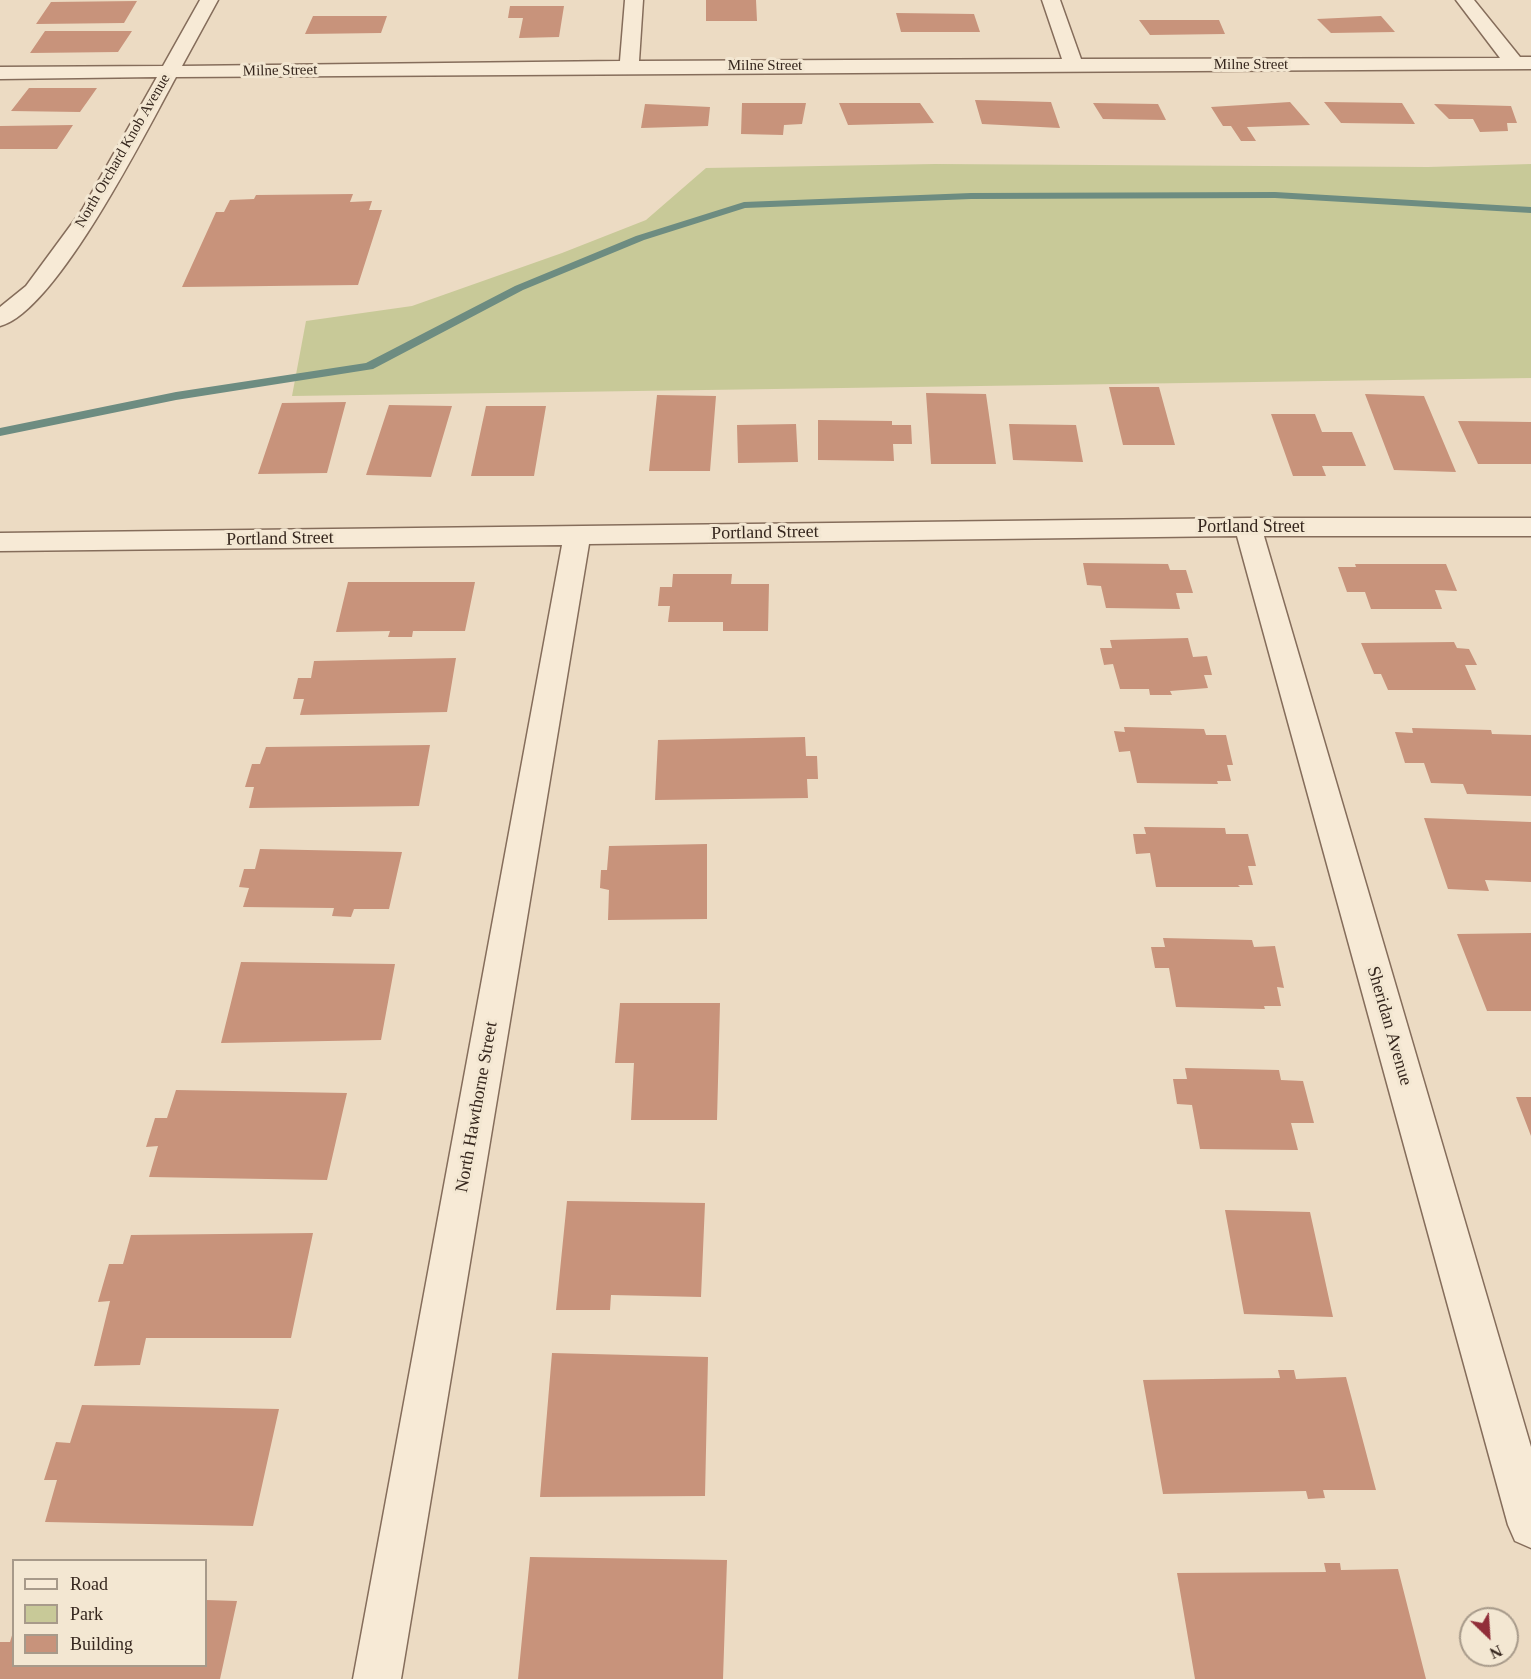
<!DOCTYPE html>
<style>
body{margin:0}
#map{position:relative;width:1531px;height:1679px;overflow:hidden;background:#ecdbc3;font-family:Georgia,serif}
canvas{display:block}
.legend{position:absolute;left:12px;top:1559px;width:195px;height:108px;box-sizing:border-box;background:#f3e7d2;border:2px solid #a79a8a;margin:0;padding:8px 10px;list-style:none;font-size:18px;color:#36271e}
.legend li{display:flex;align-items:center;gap:12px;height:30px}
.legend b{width:30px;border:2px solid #a79a8a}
.north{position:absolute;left:1459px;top:1607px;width:60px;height:60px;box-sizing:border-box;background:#f3e7d2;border:2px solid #a79a8a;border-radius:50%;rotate:155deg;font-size:16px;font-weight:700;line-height:24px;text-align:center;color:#36271e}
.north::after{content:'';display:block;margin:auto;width:21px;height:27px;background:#912e39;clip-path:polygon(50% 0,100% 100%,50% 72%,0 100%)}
</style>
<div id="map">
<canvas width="1531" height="1679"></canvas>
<ul class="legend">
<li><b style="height:8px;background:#f7ead6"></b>Road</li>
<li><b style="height:16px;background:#c8c998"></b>Park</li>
<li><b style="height:16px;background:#c8937b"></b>Building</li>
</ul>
<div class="north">N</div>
</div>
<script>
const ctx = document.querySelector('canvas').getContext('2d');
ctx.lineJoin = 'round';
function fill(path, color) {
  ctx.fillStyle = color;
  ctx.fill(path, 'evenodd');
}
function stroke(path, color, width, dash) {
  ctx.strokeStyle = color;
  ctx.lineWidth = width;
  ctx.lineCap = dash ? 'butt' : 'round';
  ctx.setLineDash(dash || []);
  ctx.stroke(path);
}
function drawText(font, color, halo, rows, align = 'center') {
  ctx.font = font + ' Georgia,serif';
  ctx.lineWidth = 6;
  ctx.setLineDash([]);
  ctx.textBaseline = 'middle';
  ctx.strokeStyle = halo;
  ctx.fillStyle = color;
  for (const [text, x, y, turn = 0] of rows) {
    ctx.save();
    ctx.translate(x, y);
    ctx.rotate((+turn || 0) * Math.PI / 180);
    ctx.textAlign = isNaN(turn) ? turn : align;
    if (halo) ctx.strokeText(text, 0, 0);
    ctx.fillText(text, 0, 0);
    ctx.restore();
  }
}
const green = new Path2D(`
 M 935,164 L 1428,167 L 1531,164 L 1531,378 L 292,396 L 306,321 L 412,306 L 562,253 L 646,220 L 706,168 Z`);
const stream = new Path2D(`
 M 1275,192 L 1531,207 L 1531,213 L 1275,198 L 971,199 L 745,208 L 644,240 L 523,290 L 373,369 L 176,400 L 0,436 L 0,428 L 176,392 L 366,363 L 515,286 L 636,236 L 744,202 L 971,193 Z`);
const building = new Path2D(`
 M 706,0 L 756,0 L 757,21 L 706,21 Z
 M 137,1 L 124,23 L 36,24 L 51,2 Z
 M 510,6 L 564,6 L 559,37 L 519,38 L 523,18 L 508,18 Z
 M 896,13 L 974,14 L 980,32 L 901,32 Z
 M 313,16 L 387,16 L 381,33 L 305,34 Z
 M 1381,16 L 1395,32 L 1331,33 L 1317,19 Z
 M 1139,20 L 1219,20 L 1225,34 L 1150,35 Z
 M 45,31 L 132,31 L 118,52 L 30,53 Z
 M 29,88 L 97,88 L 80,112 L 11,111 Z
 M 975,100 L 1051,102 L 1060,128 L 982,124 Z
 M 1290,102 L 1310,125 L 1247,127 L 1256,141 L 1241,141 L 1231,126 L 1223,126 L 1211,107 Z
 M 1324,102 L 1402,103 L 1415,124 L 1341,123 Z
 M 742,103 L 806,103 L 802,124 L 784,125 L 783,135 L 741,134 Z
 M 839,103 L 920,103 L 934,123 L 848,125 Z
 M 1093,103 L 1158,104 L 1166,120 L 1103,119 Z
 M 645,104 L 710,107 L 708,126 L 641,128 Z
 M 1434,104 L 1511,106 L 1517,123 L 1507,123 L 1508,131 L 1480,132 L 1473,119 L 1449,119 Z
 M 73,125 L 57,149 L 0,149 L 0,126 Z
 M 353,194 L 350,202 L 372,201 L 369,210 L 382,210 L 358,285 L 182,287 L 216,212 L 224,212 L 230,200 L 254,199 L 256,195 Z
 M 1109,387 L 1159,387 L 1175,445 L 1123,445 Z
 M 926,393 L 986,394 L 996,464 L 931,464 Z
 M 1365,394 L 1424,396 L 1456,472 L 1394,470 Z
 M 657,395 L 716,396 L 710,471 L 649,471 Z
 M 346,402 L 327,473 L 258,474 L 282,403 Z
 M 389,405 L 452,406 L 431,477 L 366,475 Z
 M 486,406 L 546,406 L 534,476 L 471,476 Z
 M 1271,414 L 1315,414 L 1322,432 L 1352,432 L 1366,466 L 1322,466 L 1326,476 L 1293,476 Z
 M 818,420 L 892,421 L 892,425 L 911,425 L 912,444 L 893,444 L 894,461 L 818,460 Z
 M 1458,421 L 1531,422 L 1531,464 L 1478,464 Z
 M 796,424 L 798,462 L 738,463 L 737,425 Z
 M 1009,424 L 1076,425 L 1083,462 L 1013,460 Z
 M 1083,563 L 1168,564 L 1170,570 L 1186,570 L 1193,593 L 1176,593 L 1180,609 L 1106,608 L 1101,586 L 1087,585 Z
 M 1355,564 L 1446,564 L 1457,591 L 1435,590 L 1442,609 L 1371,609 L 1365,592 L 1347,592 L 1338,567 L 1356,567 Z
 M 673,574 L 732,574 L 731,584 L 769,584 L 768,631 L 723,631 L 723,622 L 668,622 L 670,606 L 658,606 L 660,587 L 672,587 Z
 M 348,582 L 475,582 L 465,631 L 413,631 L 412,637 L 388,637 L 390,631 L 336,632 Z
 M 1188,638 L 1193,657 L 1207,656 L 1212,675 L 1204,675 L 1208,688 L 1170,691 L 1172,695 L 1150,695 L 1149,689 L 1120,689 L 1113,664 L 1104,665 L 1100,648 L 1112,648 L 1110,640 Z
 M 1454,642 L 1457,648 L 1469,649 L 1477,665 L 1465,665 L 1476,690 L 1388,690 L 1381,674 L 1374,674 L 1361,643 Z
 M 456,658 L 447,712 L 300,715 L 304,699 L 293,699 L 298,678 L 311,678 L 314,661 Z
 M 1124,727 L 1204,729 L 1206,735 L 1226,735 L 1233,765 L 1227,765 L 1231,781 L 1217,781 L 1218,784 L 1137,783 L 1130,751 L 1119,752 L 1114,731 L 1125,732 Z
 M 1412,728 L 1491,730 L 1492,734 L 1531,735 L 1531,796 L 1467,794 L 1463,784 L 1431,783 L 1424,763 L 1405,763 L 1395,732 L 1413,733 Z
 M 805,737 L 806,756 L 817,756 L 818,779 L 807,779 L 808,798 L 655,800 L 658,740 Z
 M 430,745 L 419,806 L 249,808 L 254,787 L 245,787 L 252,764 L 260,764 L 266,747 Z
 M 1424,818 L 1531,822 L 1531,882 L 1485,880 L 1489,891 L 1448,889 Z
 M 1144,827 L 1225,828 L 1226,834 L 1248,834 L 1256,866 L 1248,866 L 1253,885 L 1238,885 L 1240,887 L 1156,887 L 1150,853 L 1136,854 L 1133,834 L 1146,834 Z
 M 707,844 L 707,919 L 608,920 L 609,890 L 600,888 L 601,870 L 607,870 L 609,846 Z
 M 260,849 L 402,852 L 389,909 L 354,909 L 351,917 L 332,916 L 334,908 L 243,907 L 249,888 L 239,887 L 244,869 L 255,869 Z
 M 1531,933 L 1531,1011 L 1487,1011 L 1457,934 Z
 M 1163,938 L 1252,940 L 1254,947 L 1275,946 L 1284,988 L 1277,987 L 1281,1006 L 1264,1006 L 1265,1009 L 1176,1007 L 1169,968 L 1155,968 L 1151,947 L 1165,947 Z
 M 241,962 L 395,964 L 381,1040 L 221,1043 Z
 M 620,1003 L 720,1003 L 717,1120 L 631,1120 L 634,1063 L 615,1063 Z
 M 1185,1068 L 1279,1070 L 1281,1080 L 1303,1081 L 1314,1123 L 1291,1123 L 1298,1150 L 1200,1149 L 1192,1105 L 1177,1104 L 1173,1079 L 1187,1079 Z
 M 176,1090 L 347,1093 L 327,1180 L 149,1177 L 158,1146 L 146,1147 L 155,1118 L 167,1118 Z
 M 1516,1097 L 1531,1097 L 1531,1136 Z
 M 567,1201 L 705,1203 L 701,1297 L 611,1295 L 610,1310 L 556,1310 Z
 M 1225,1210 L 1310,1212 L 1333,1317 L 1244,1314 Z
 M 313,1233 L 291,1338 L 146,1338 L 140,1365 L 94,1366 L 110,1301 L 98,1302 L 109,1264 L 123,1264 L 131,1235 Z
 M 552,1353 L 708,1357 L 705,1496 L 540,1497 Z
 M 1278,1370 L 1294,1370 L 1296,1379 L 1346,1377 L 1376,1490 L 1323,1490 L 1325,1498 L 1308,1499 L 1306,1491 L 1163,1494 L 1143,1380 L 1280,1378 Z
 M 82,1405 L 279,1409 L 253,1526 L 45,1522 L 57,1480 L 44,1480 L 56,1442 L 70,1443 Z
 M 530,1557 L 727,1560 L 723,1679 L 518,1679 Z
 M 1324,1563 L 1340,1563 L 1341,1570 L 1398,1569 L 1426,1679 L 1195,1679 L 1177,1573 L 1326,1572 Z
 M 206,1600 L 237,1601 L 220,1679 L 0,1679 L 0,1642 L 10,1642 L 13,1632 L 14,1666 L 206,1666 Z`);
const minor = new Path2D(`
 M 200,0 L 218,0 L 182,66 L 620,61 L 625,0 L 643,0 L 639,61 L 1062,59 L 1042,0 L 1060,0 L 1081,59 L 1500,58 L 1456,0 L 1474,0 L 1520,57 L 1531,57 L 1531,69 L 176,77 C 147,130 56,312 0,326 L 0,307 L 26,286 L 82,210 L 157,77 L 0,79 L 0,67 L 163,66 Z
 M 1248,518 L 1531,518 L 1531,536 L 1264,536 L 1531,1447 L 1531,1548 L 1515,1541 L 1508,1525 L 1237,536 L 589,544 L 401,1679 L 353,1679 L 562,545 L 0,551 L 0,533 Z`);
const farStreetnames = [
 ["Milne Street",1251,65],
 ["Milne Street",765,66],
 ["Milne Street",280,71,-1],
 ["North Orchard Knob Avenue",123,151,-60]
];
const streetNames = [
 ["Portland Street",1251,527],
 ["Portland Street",765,533,-1],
 ["Portland Street",280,539,-1],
 ["Sheridan Avenue",1389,1026,74],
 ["North Hawthorne Street",477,1107,-80]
];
fill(green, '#c8c998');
fill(stream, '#6d8c81');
fill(building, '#c8937b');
stroke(minor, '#856d5b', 3);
fill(minor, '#f7ead6');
drawText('15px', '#36271e', '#f3e7d2', farStreetnames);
drawText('18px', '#36271e', '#f3e7d2', streetNames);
</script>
